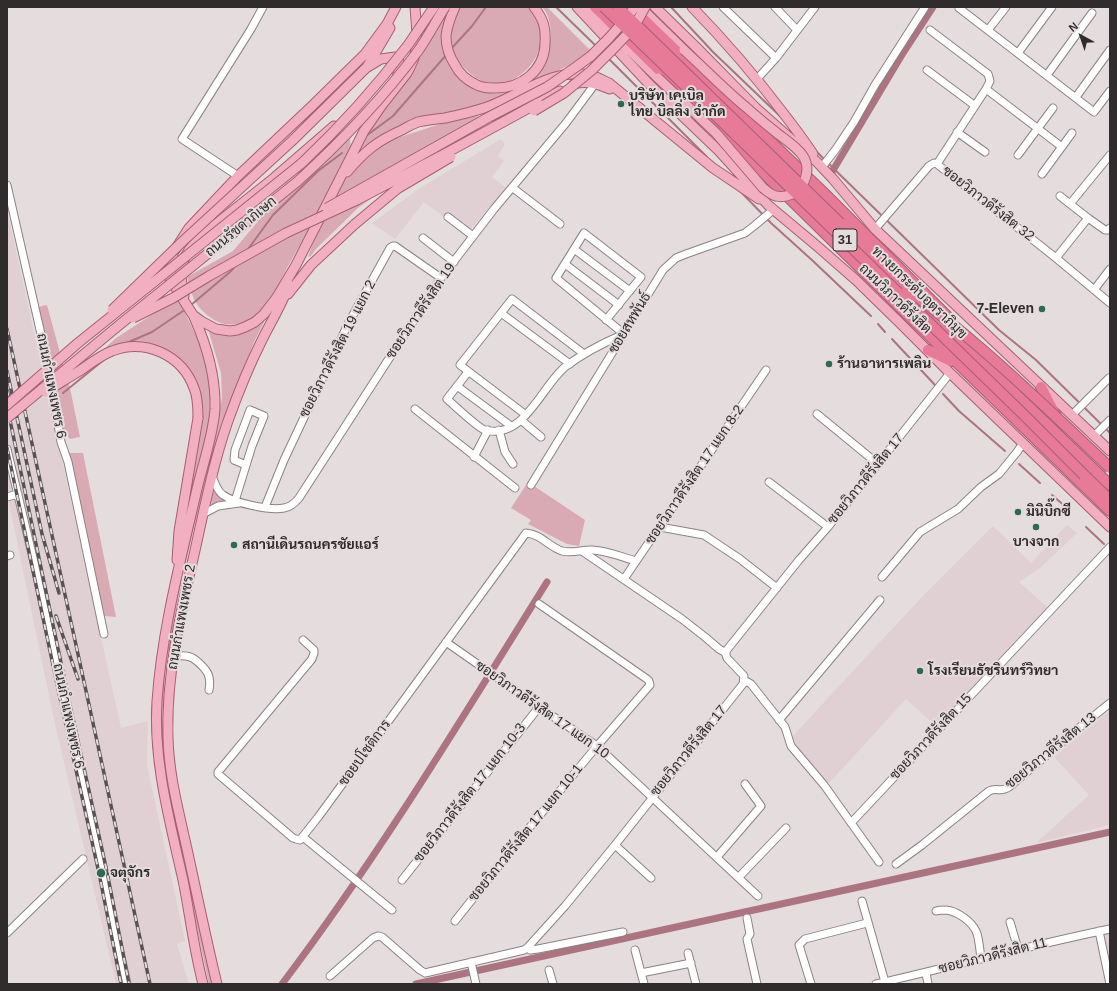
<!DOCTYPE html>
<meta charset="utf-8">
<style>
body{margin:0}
#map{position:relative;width:1117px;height:991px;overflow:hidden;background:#e5dcde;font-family:Arial,sans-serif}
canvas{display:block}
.frame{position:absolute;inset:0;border:8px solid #302c2d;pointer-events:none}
.north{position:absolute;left:1061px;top:16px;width:40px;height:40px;-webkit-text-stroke:3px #e5dcde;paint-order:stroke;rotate:320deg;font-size:11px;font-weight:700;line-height:16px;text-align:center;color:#302c2d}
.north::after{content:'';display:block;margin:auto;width:14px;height:18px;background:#302c2d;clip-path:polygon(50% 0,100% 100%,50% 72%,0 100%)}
</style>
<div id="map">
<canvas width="1117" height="991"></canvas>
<div class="frame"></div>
<div class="north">N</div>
</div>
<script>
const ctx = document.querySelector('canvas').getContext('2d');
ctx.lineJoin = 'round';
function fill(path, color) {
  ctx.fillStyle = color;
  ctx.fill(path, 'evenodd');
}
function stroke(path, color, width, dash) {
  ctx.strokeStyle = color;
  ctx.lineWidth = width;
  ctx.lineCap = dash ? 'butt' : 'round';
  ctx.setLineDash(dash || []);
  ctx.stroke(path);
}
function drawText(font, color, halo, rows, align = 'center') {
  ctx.font = font + ' Arial,Sarabun,sans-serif';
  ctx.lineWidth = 4;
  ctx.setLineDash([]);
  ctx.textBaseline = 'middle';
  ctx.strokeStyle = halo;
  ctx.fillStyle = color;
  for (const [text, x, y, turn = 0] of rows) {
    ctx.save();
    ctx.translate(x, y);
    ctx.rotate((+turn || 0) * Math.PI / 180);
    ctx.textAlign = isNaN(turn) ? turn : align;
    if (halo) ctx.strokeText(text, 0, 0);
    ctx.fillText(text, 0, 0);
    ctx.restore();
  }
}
const built = new Path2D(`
 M 501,139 L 505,144 L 498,156 L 504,161 L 492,177 L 506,188 L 470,230 L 447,213 L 444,217 L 424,202 L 395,239 L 372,223 L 420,188 Z
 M 7,210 L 121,728 L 148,721 L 147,765 L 185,941 L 177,944 L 188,981 L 191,984 L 116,984 L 55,724 L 7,494 Z
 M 1067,525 L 1077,533 L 1040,568 L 1019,582 L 1048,608 L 936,726 L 906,699 L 829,783 L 795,746 L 792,737 L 878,644 L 925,594 L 993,526 L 1031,563 Z
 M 1110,710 L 1110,825 L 1036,843 L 1089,795 L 1054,757 Z
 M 1110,933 L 1110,961 L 1104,935 Z`);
const green = new Path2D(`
 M 454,7 L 530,7 C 534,13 539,19 541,26 C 542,29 541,34 541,38 C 540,42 541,46 539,50 C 532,71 507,90 484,82 C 474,78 467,71 460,63 L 452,71 C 467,87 488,98 510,92 C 514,90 518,88 521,86 C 525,84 531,82 535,79 C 542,71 551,46 551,36 C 551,26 549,14 542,7 L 547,7 L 590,50 L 576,62 L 511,93 L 470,110 L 386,133 L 358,151 L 370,126 L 410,74 L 446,15 Z
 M 478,116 L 478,119 L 389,168 L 384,189 L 358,208 L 317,248 L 311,256 L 308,257 L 312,246 L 322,224 L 345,179 L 367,156 L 388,141 L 440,124 Z
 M 350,138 L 351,150 C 330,190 309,229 287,268 C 279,283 271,302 258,314 C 247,324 229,328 216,321 C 196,309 192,298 187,277 L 233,251 L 265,213 L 346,139 Z
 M 178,298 L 199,342 L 207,369 L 212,392 L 207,435 L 184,529 L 199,433 L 191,374 L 154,346 L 103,350 L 116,338 Z
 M 47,305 L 71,393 L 80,437 L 70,439 L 62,430 L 37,307 Z
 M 265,320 L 254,342 L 218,436 L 206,478 L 182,579 L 165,672 L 164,696 L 163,740 L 168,779 L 175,815 L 212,984 L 209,984 L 171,809 L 162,759 L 160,718 L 163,674 L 169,634 L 184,560 L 217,427 L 222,397 L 221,373 L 208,329 C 211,331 216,333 219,334 C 235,338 253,329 265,320 Z
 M 68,453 L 83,453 L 116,617 L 104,616 Z
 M 528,482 L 585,520 L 579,546 L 567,544 L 528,524 L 531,520 L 511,508 Z
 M 215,492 L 225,501 L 217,502 L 211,505 L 213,493 Z`);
const stream = new Path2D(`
 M 556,7 L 597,47
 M 671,7 L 713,52 L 782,118
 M 451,49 L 472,26 L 486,7
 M 608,58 L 707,157
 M 366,136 L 393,116 L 447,54
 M 815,150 L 825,160
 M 828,163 L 999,330 L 1036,360 L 1102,425
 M 739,190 L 771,223 L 813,261 L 871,316
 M 246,252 L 273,215 L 318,171 L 342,153
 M 191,305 L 230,272 L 236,265
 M 878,324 L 885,332
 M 892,339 L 935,385
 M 124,344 L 152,332 L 183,311
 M 63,393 L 105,359
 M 943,394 L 959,411 L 1005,451
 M 1105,428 L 1110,433
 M 1019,464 L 1040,483
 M 1052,495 L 1068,509
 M 1086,527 L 1104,544`);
const canal = new Path2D(`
 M 829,177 L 903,53 L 933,7
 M 282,984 C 379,856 462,718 547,582
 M 416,984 L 1110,832`);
const minor = new Path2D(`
 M 723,7 L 776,58 L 757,79
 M 775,7 L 797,30
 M 960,7 L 959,8 L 1094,112 L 1110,91
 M 930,30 L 988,74 L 990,81 L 986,89
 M 988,30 L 1006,7
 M 1018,53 L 1052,7
 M 776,58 L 815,7
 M 927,70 L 974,105
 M 1047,75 L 1092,13
 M 1076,97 L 1110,50
 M 957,132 L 985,152
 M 1018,155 L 1053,108
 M 1110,155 L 1070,204 L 1088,218 L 1105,230 L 1108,230 L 1110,228
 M 937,164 L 986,89 L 1062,147
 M 822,167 L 836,149 L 854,122 L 875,85 L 925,7
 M 1042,174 L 1072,133
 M 238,176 L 182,139 L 251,29 L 263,7
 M 7,185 L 46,356 L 61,442 L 68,462 L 104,634
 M 513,188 L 560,224
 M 1060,196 L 1070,204
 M 448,217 L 473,236
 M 875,229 L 929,166 L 934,163 L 937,164 L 1056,258 L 1110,303
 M 423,238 L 454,262
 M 574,249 L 630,291
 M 1056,258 L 1088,218
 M 565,264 L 619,305
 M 1094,290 L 1110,269
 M 501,313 L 570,364
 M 468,372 L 447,399 C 454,405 478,428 485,430 C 524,440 541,387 565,367 C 583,353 603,343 624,334 L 556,278 L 584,233 L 641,277 L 606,320
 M 457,386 L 511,426
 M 415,409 L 515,488
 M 817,414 L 878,464
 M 526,415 L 460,365 L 512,299 L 584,354
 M 1072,415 L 1109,378
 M 521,420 L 541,437
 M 499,430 L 505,452 L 513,464
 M 1094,436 L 1110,420
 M 7,449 L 33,558 L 127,984
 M 474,457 L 488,430
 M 212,476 C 215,483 217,491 223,495 C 234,503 271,511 284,508 C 291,507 295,503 299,498 L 441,278 L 494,209 L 566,123 L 595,84
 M 769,482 L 828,527
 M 531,485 L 663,270 L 676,258 L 686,254 L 745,233 L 754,226 L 773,210
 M 7,497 L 18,494
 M 235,501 L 252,446 L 264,416 L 250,410 L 235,450 L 234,460 L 246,465
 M 265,507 L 284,460 L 348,324 L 390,248 L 393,246 L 395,246 L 441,278
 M 203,514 L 218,506 L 239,503
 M 660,527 L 704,535 L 740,559 L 777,588
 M 582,551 L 682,619 L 705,637 L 719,649 L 726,653
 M 7,556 L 10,555
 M 882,577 L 920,532 L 958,509 L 981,487 L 999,474 L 1017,452 L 1023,443
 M 624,579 L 766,370
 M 303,640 L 314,650 L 314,653 L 312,659 L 218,772 L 218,774 L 293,838 L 296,839 L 300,840 L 319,816 L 526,533 C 541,534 549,547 562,551 C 573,554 583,549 593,550 C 608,551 622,557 636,561
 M 446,642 L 539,707 L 597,746 L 758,896
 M 174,656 C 179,656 185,655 190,657 C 195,658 206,669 208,674 C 210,679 210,685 209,690
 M 744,680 L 751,684 L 785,727 L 791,746 L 824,785 L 879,862
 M 779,720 L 880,600
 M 851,823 L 1110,547
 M 303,837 L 392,910
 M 615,845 L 651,878
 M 717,857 L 761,806 L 745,784
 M 896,864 L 922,845 L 989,791 C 997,787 1001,793 1009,787 L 1080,727 L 1110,703
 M 739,877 L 786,828
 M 402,880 L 539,707
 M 862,901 L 885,982
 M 936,911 C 939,910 943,910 946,910 C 957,911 971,921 976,931 C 979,937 980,951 981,959
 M 747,918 L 750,934 L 747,939 L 757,984
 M 455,921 L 525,833 L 597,746 L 650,685 L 649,681 L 647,679 L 539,604
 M 1010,922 L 1018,949
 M 1099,931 L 1110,984
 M 7,933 L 83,859
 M 528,947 L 530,950 L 538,949 L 623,932
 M 635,950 L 644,984
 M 688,953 L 696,984
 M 471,962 L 476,984
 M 549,970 L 553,984
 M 641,973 L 691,963
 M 926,973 L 928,984
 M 330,976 L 373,938 L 378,936 L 382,937 L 420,970 L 425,973 L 524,950 L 528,947 L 565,906 L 615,845 L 739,689 L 743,684 L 744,676 L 727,658 L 726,655 L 726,651 L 799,560 L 828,527 L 950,373
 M 811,984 L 799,945 L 805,939 L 867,923
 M 876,984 C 954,966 1032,945 1110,929`);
const major = new Path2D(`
 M 396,7 L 387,24 L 365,54 L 312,106 L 238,176 L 189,228 L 173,253 L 170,279 L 193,315 L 201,321 L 216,329 L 230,331 L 237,330 L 245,327 L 255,322 L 264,314 L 277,297 L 296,265 L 364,131 L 382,105 L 407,73 C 410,68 412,63 414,58 C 419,42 416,23 415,7
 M 455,7 C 451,16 447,26 446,36 C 446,47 449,56 455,65 C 459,73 467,80 475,84 C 481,88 488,88 496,88 C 521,88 544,71 545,44 C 546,28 544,20 534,7
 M 577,7 L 648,83 L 719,151 L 768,205 L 817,246 L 856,280 L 901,324 L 950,373 L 1110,527
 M 640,7 L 684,50
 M 655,7 L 698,49 L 755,107 L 817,162 L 833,179 L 875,229 L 1110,451
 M 692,7 C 725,41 756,77 784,114 C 794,127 804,140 813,154
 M 586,10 L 611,32 L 658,78
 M 367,67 L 390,28
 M 574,84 C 587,80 597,84 610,89
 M 538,103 L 560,91
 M 293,140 L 366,68 L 381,59 L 395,57 C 403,64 400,68 397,77
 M 347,172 C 365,151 377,141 402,130 C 407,127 413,124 418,122 C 427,120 436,119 445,118 C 459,115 473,112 487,107 C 519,96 553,67 589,75 C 596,76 602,80 609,83 L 713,168 L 759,199
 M 288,294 L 311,265 L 355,224
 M 184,296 L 180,271 L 185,257 L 189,250 L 202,235 L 274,178 L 334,126
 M 194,317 C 207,346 216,377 215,409 C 213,436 203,463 197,489 C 181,559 162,629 157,701 C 153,761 170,822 183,880 C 190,915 194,950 203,984
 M 177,560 L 179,531 L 198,418
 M 217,984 C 206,939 197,894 187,849 C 179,812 169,776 168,738 C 166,676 180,615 194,555 C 204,510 213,464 228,421 C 238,393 249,366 262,340 C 271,322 282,304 289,285`);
const highway = new Path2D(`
 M 595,7 L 909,316 L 1110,511
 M 634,10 L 825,194 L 947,316
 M 840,223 L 913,295
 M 930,311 L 1110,485
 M 928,350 L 951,361
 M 1041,387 L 1056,416
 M 1084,475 L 1110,500`);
const rail = new Path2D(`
 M 7,329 L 150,984
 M 7,371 L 42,534 L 59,593
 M 7,390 L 12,411
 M 7,406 L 68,696 L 107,872 L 129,984
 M 7,448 L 60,698 L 99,873 L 121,984
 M 56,616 L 78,679`);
const majorBridge = new Path2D(`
 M 658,78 L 716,133 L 763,188 C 767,191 771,195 776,196 C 798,201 815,174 803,156 C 797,147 786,140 778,134 C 767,125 757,117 747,108 C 725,90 705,69 684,50
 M 534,111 L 564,93 L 592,70 L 617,45 L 634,27 L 645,7
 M 327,208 L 489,117 L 547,87 L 576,67 L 591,56 L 608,39 L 625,20 L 635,7
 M 355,224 L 397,189 L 451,157
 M 112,310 L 183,241 L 293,140
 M 133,318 L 173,298 L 209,276 L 286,233 L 357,200 L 450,151 L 538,103
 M 45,392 C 57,385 69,377 81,370 C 91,363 101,355 112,351 C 145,338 182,355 194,388 C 198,397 198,408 198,418
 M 7,405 L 78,343 L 302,163 C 340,127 376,87 408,45 C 417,32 425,20 434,7
 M 7,418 L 118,326 L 298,181 C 342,141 383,98 418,51 C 428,37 436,21 445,7`);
const highwayBridge = new Path2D(`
 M 604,7 L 1023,414 L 1084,475
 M 618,7 L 840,223
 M 907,289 C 980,343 1045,406 1110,468`);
const markers = [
 [621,104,4,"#2e6953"],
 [1042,309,4,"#2e6953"],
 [829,364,4,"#2e6953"],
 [1018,512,4,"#2e6953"],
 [1036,527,4,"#2e6953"],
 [234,545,4,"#2e6953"],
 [920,671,4,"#2e6953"],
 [101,873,5,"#2e6953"]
];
const shields = [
 [845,240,24]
];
const shieldNames = [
 ["31",845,240]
];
const poiNames = [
 ["บริษัท เคเบิล",629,96],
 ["ไทย บิลลิ่ง จำกัด",629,112],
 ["7-Eleven",1034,309,"right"],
 ["ร้านอาหารเพลิน",837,364],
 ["มินิบิ๊กซี",1026,512],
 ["บางจาก",1036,542,"center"],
 ["สถานีเดินรถนครชัยแอร์",242,545],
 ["โรงเรียนธัชรินทร์วิทยา",928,671],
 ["จตุจักร",110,873]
];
const streetNames = [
 ["ซอยวิภาวดีรังสิต 32",988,204,38],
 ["ถนนรัชดาภิเษก",241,227,-39],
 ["ทางยกระดับอุตราภิมุข",919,293,44],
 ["ถนนวิภาวดีรังสิต",895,299,44],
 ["ซอยวิภาวดีรังสิต 19",421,311,-56],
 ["ซอยสหพันธ์",630,323,-59],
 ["ซอยวิภาวดีรังสิต 19 แยก 2",338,349,-63],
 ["ถนนกำแพงเพชร 6",51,386,79],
 ["ซอยวิภาวดีรังสิต 17 แยก 8-2",695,475,-56],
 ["ซอยวิภาวดีรังสิต 17",866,479,-51],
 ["ถนนกำแพงเพชร 2",182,617,-80],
 ["ซอยวิภาวดีรังสิต 17 แยก 10",542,710,35],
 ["ถนนกำแพงเพชร 6",68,716,78],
 ["ซอยวิภาวดีรังสิต 15",931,737,-47],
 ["ซอยวิภาวดีรังสิต 17",689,751,-51],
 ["ซอยวิภาวดีรังสิต 13",1051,751,-39],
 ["ซอยปโชติการ",365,753,-54],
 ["ซอยวิภาวดีรังสิต 17 แยก 10-3",470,793,-52],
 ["ซอยวิภาวดีรังสิต 17 แยก 10-1",526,833,-51],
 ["ซอยวิภาวดีรังสิต 11",993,956,-14]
];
fill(built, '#e0cfd3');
fill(green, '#daaab4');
stroke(stream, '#ac7481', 2);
stroke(canal, '#ac7481', 7);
stroke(minor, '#8b8384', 9);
stroke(major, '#a75f72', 11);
stroke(highway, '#a75f72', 12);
stroke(minor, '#fff', 7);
stroke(major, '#f1afc1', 9);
stroke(highway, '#e77a97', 10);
stroke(rail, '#575253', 3.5);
stroke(rail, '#e5dcde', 2, [6]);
stroke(majorBridge, '#a75f72', 11, []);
stroke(highwayBridge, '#a75f72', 12, []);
stroke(majorBridge, '#f1afc1', 9);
stroke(highwayBridge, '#e77a97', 10);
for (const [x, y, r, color] of markers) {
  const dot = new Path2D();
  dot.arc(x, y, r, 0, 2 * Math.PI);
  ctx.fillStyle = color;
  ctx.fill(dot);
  stroke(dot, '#e5dcde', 1.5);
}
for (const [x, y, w] of shields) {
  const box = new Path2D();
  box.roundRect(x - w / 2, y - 11, w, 22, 3);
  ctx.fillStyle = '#e5dcde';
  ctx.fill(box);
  stroke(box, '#302c2d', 1);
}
drawText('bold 13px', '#302c2d', null, shieldNames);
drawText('bold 14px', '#302c2d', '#e5dcde', poiNames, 'left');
drawText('14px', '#302c2d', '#e5dcde', streetNames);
</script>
